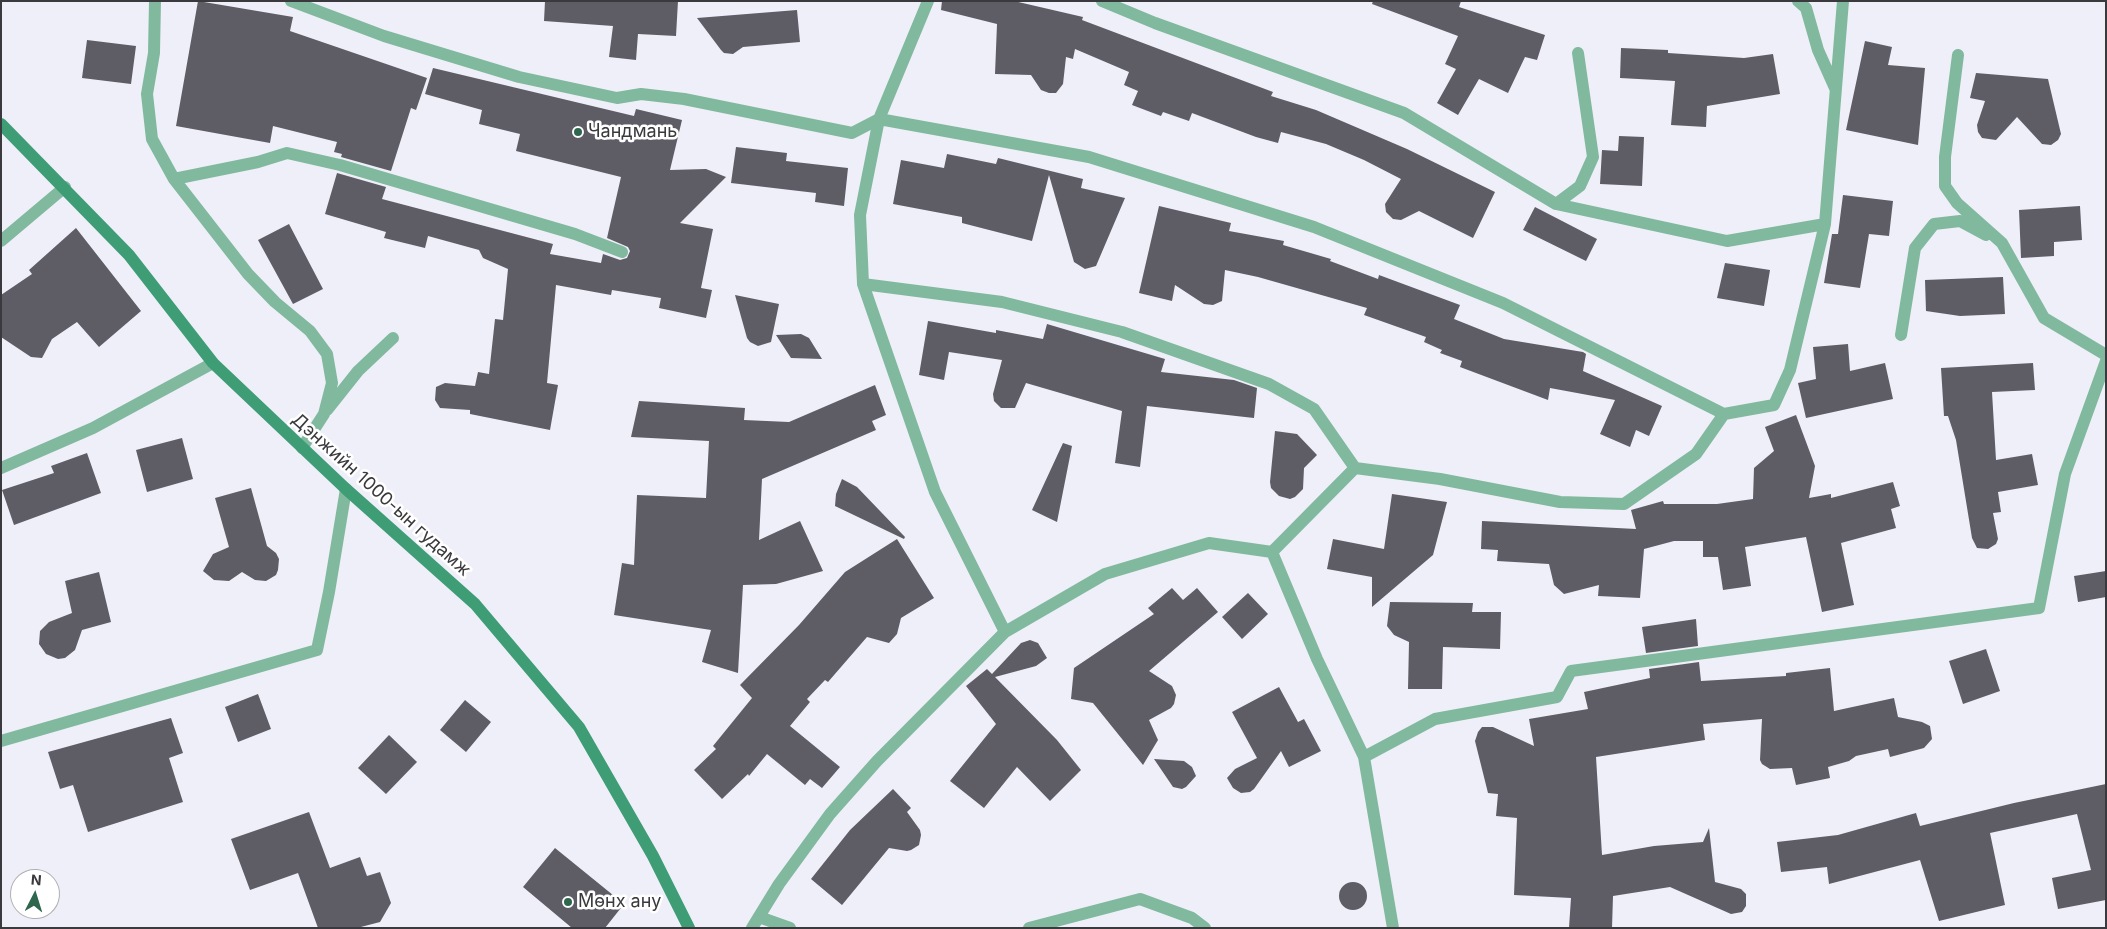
<!DOCTYPE html>
<meta charset="utf-8">
<style>
body{margin:0}
#map{position:relative;width:2107px;height:929px;overflow:hidden;background:#efeff9;font-family:Inter,sans-serif}
canvas{display:block}
.frame{position:absolute;inset:0;border:2px solid #3a3a3e;pointer-events:none}
.north{position:absolute;left:10px;top:869px;width:50px;height:50px;box-sizing:border-box;background:#fff;border:1px solid #b0b0b2;border-radius:50%;rotate:5deg;font-size:14px;font-weight:700;line-height:20px;text-align:center;color:#3a3a3e}
.north::after{content:'';display:block;margin:auto;width:18px;height:22px;background:#2f674e;clip-path:polygon(50% 0,100% 100%,50% 72%,0 100%)}
</style>
<div id="map">
<canvas width="2107" height="929"></canvas>
<div class="frame"></div>
<div class="north">N</div>
</div>
<script>
const ctx = document.querySelector('canvas').getContext('2d');
ctx.lineJoin = 'round';
function fill(path, color) {
  ctx.fillStyle = color;
  ctx.fill(path, 'evenodd');
}
function stroke(path, color, width, dash) {
  ctx.strokeStyle = color;
  ctx.lineWidth = width;
  ctx.lineCap = dash ? 'butt' : 'round';
  ctx.setLineDash(dash || []);
  ctx.stroke(path);
}
function drawText(font, color, halo, rows, align = 'center') {
  ctx.font = font + ' Inter,sans-serif';
  ctx.lineWidth = 5;
  ctx.setLineDash([]);
  ctx.textBaseline = 'middle';
  ctx.strokeStyle = halo;
  ctx.fillStyle = color;
  for (const [text, x, y, turn = 0] of rows) {
    ctx.save();
    ctx.translate(x, y);
    ctx.rotate((+turn || 0) * Math.PI / 180);
    ctx.textAlign = isNaN(turn) ? turn : align;
    if (halo) ctx.strokeText(text, 0, 0);
    ctx.fillText(text, 0, 0);
    ctx.restore();
  }
}
const building = new Path2D(`
 M 198,1 L 293,17 L 290,31 L 427,78 L 416,110 L 411,108 L 391,171 L 341,157 L 342,154 L 334,152 L 337,142 L 273,126 L 270,143 L 176,126 Z
 M 545,1 L 678,1 L 676,36 L 638,34 L 636,60 L 609,57 L 613,26 L 544,21 Z
 M 942,1 L 1014,1 L 1083,17 L 1082,20 L 1273,92 L 1271,96 L 1316,110 L 1407,149 L 1495,192 L 1473,238 L 1419,211 L 1401,220 L 1393,219 L 1386,212 L 1385,204 L 1401,179 L 1364,160 L 1326,144 L 1281,132 L 1278,143 L 1256,137 L 1192,113 L 1189,121 L 1163,112 L 1161,116 L 1132,105 L 1138,91 L 1124,85 L 1129,72 L 1075,49 L 1073,59 L 1066,57 L 1063,84 L 1056,93 L 1049,93 L 1041,90 L 1031,75 L 995,74 L 997,24 L 941,10 Z
 M 1373,1 L 1461,1 L 1459,7 L 1545,35 L 1537,60 L 1525,57 L 1508,93 L 1479,79 L 1458,115 L 1437,103 L 1456,69 L 1445,64 L 1458,36 L 1372,4 Z
 M 797,10 L 800,42 L 743,47 L 733,54 L 724,53 L 721,50 L 697,18 Z
 M 87,40 L 136,46 L 131,84 L 82,78 Z
 M 1865,41 L 1892,47 L 1888,65 L 1925,68 L 1918,145 L 1846,130 Z
 M 1621,48 L 1668,50 L 1668,53 L 1744,58 L 1773,54 L 1780,94 L 1707,106 L 1706,127 L 1671,125 L 1675,81 L 1620,78 Z
 M 433,68 L 634,116 L 636,109 L 682,120 L 670,170 L 706,169 L 726,177 L 680,223 L 713,229 L 701,288 L 712,290 L 706,318 L 659,308 L 661,298 L 612,290 L 611,295 L 556,285 L 547,383 L 558,385 L 550,430 L 470,414 L 470,410 L 440,408 L 435,400 L 436,387 L 445,383 L 475,386 L 478,372 L 489,374 L 495,319 L 503,320 L 508,269 L 483,258 L 479,250 L 428,236 L 425,248 L 384,238 L 386,232 L 325,214 L 337,173 L 386,187 L 382,199 L 553,244 L 550,254 L 601,263 L 603,254 L 620,260 L 627,258 L 630,251 L 628,247 L 607,238 L 621,177 L 516,151 L 520,134 L 479,124 L 482,110 L 425,94 Z
 M 1976,73 L 2048,79 L 2061,134 L 2058,140 L 2051,145 L 2042,144 L 2017,117 L 1996,140 L 1982,138 L 1978,132 L 1977,125 L 1985,101 L 1970,98 Z
 M 1619,136 L 1644,137 L 1642,186 L 1600,184 L 1602,150 L 1618,151 Z
 M 736,147 L 787,153 L 786,161 L 848,168 L 844,206 L 815,202 L 816,193 L 731,183 Z
 M 947,154 L 996,164 L 998,158 L 1083,179 L 1081,188 L 1125,198 L 1096,266 L 1085,269 L 1074,262 L 1049,175 L 1032,241 L 962,223 L 962,217 L 893,204 L 901,160 L 944,168 Z
 M 1843,195 L 1893,201 L 1889,236 L 1869,234 L 1860,288 L 1824,283 L 1832,234 L 1838,234 Z
 M 1159,206 L 1231,223 L 1229,231 L 1284,241 L 1283,245 L 1331,259 L 1330,261 L 1378,279 L 1379,275 L 1460,305 L 1454,319 L 1504,339 L 1583,352 L 1586,354 L 1583,371 L 1662,406 L 1649,436 L 1636,430 L 1630,447 L 1600,434 L 1615,400 L 1550,388 L 1548,400 L 1460,367 L 1462,361 L 1440,353 L 1442,350 L 1424,342 L 1426,337 L 1364,315 L 1367,308 L 1258,277 L 1225,270 L 1222,301 L 1213,305 L 1204,304 L 1175,285 L 1172,301 L 1139,293 Z
 M 2080,206 L 2082,240 L 2054,242 L 2054,256 L 2021,258 L 2019,210 Z
 M 1535,207 L 1597,239 L 1586,261 L 1523,230 Z
 M 289,224 L 323,289 L 293,304 L 258,240 Z
 M 76,228 L 141,311 L 99,347 L 77,322 L 52,339 L 42,358 L 31,357 L 1,337 L 1,295 L 32,274 L 29,270 Z
 M 1725,263 L 1770,270 L 1764,306 L 1717,298 Z
 M 2003,277 L 2005,314 L 1960,316 L 1926,311 L 1925,280 Z
 M 735,295 L 779,304 L 771,342 L 758,346 L 750,342 L 747,338 Z
 M 928,321 L 996,333 L 996,330 L 1043,339 L 1047,324 L 1165,359 L 1161,372 L 1234,380 L 1257,388 L 1254,418 L 1147,406 L 1140,467 L 1115,463 L 1122,411 L 1026,383 L 1015,408 L 1001,408 L 994,401 L 993,394 L 1002,360 L 949,352 L 944,380 L 919,375 Z
 M 801,334 L 809,338 L 822,359 L 791,358 L 776,335 Z
 M 1848,344 L 1850,371 L 1885,363 L 1893,399 L 1806,418 L 1798,383 L 1816,379 L 1813,347 Z
 M 2033,363 L 2035,390 L 1992,392 L 1996,460 L 2032,454 L 2038,485 L 1998,492 L 2001,512 L 1993,513 L 1998,539 L 1996,544 L 1988,549 L 1977,548 L 1972,538 L 1956,440 L 1948,416 L 1944,416 L 1941,368 Z
 M 875,385 L 886,415 L 872,421 L 876,430 L 762,479 L 759,540 L 800,521 L 823,571 L 776,584 L 743,585 L 738,673 L 702,662 L 711,630 L 614,615 L 622,563 L 634,565 L 637,495 L 706,498 L 709,441 L 631,437 L 639,401 L 745,408 L 744,420 L 789,422 Z
 M 1796,415 L 1815,466 L 1809,498 L 1831,494 L 1831,498 L 1893,482 L 1900,506 L 1891,509 L 1896,528 L 1841,543 L 1854,605 L 1822,612 L 1806,537 L 1745,547 L 1751,586 L 1723,590 L 1718,557 L 1703,557 L 1703,541 L 1674,541 L 1644,549 L 1640,598 L 1598,596 L 1599,585 L 1564,594 L 1554,585 L 1549,564 L 1497,561 L 1498,550 L 1481,549 L 1482,521 L 1636,529 L 1631,510 L 1663,501 L 1664,504 L 1717,504 L 1753,499 L 1754,468 L 1774,451 L 1765,427 Z
 M 1275,431 L 1297,434 L 1317,455 L 1304,468 L 1303,489 L 1295,497 L 1290,499 L 1279,496 L 1271,488 L 1270,482 Z
 M 182,438 L 193,479 L 147,492 L 136,450 Z
 M 1063,443 L 1072,446 L 1057,522 L 1032,510 Z
 M 87,453 L 101,493 L 14,525 L 2,490 L 54,473 L 51,466 Z
 M 842,479 L 857,487 L 905,537 L 904,539 L 835,506 L 836,494 Z
 M 251,488 L 267,546 L 276,553 L 279,559 L 278,570 L 276,575 L 266,581 L 255,580 L 242,572 L 229,581 L 214,580 L 203,571 L 213,554 L 229,547 L 215,498 Z
 M 1392,494 L 1447,502 L 1433,555 L 1372,607 L 1372,577 L 1327,569 L 1333,539 L 1384,549 Z
 M 897,539 L 934,598 L 901,618 L 897,634 L 889,643 L 867,637 L 828,682 L 825,680 L 807,699 L 810,702 L 790,726 L 840,767 L 822,788 L 810,779 L 805,785 L 767,754 L 749,776 L 748,774 L 722,799 L 694,770 L 716,749 L 713,746 L 752,698 L 740,685 L 799,625 L 845,572 Z
 M 2106,571 L 2106,597 L 2078,602 L 2074,576 Z
 M 99,572 L 111,622 L 82,630 L 75,650 L 65,658 L 58,659 L 46,654 L 39,644 L 40,631 L 49,622 L 72,613 L 65,581 Z
 M 1172,588 L 1183,600 L 1197,588 L 1218,612 L 1149,671 L 1172,686 L 1176,695 L 1174,704 L 1171,708 L 1149,720 L 1158,740 L 1143,765 L 1093,703 L 1071,699 L 1074,668 L 1154,614 L 1148,608 Z
 M 1248,593 L 1268,614 L 1242,639 L 1222,617 Z
 M 1390,602 L 1473,603 L 1472,612 L 1501,612 L 1500,649 L 1443,647 L 1442,689 L 1408,689 L 1409,642 L 1394,635 L 1387,626 Z
 M 1696,619 L 1698,646 L 1646,653 L 1642,627 Z
 M 1030,640 L 1038,643 L 1047,658 L 1036,666 L 995,677 L 1057,740 L 1081,770 L 1050,801 L 1017,767 L 984,808 L 950,781 L 996,724 L 966,686 L 987,669 L 992,674 L 1021,643 Z
 M 1986,649 L 2000,691 L 1963,704 L 1949,661 Z
 M 1699,662 L 1701,681 L 1786,676 L 1786,673 L 1830,668 L 1834,711 L 1894,698 L 1898,717 L 1922,722 L 1930,726 L 1932,739 L 1924,748 L 1890,757 L 1888,749 L 1856,756 L 1849,761 L 1828,767 L 1830,778 L 1796,785 L 1792,768 L 1770,769 L 1762,764 L 1760,760 L 1762,719 L 1703,724 L 1705,740 L 1596,757 L 1602,855 L 1654,846 L 1703,842 L 1709,828 L 1715,882 L 1741,889 L 1746,894 L 1746,906 L 1742,912 L 1731,914 L 1670,887 L 1613,896 L 1612,928 L 1569,928 L 1571,898 L 1514,895 L 1517,818 L 1496,816 L 1498,794 L 1488,793 L 1475,741 L 1478,732 L 1482,727 L 1493,727 L 1534,746 L 1529,719 L 1588,709 L 1584,692 L 1650,678 L 1649,669 Z
 M 1279,687 L 1298,722 L 1304,719 L 1321,751 L 1289,767 L 1281,751 L 1254,789 L 1250,792 L 1241,793 L 1233,788 L 1227,778 L 1235,769 L 1257,758 L 1232,712 Z
 M 258,694 L 271,729 L 238,742 L 225,707 Z
 M 465,700 L 491,722 L 466,752 L 440,730 Z
 M 171,718 L 183,753 L 169,758 L 183,802 L 88,832 L 73,785 L 60,789 L 48,752 Z
 M 389,735 L 417,762 L 386,794 L 358,768 Z
 M 1154,759 L 1184,761 L 1192,767 L 1196,776 L 1186,787 L 1182,789 L 1173,787 Z
 M 2106,784 L 2106,900 L 2058,909 L 2052,878 L 2091,870 L 2077,814 L 1990,833 L 2005,905 L 1939,921 L 1920,860 L 1829,884 L 1827,867 L 1781,872 L 1777,842 L 1838,835 L 1916,813 L 1920,826 L 2014,803 Z
 M 893,789 L 911,808 L 907,812 L 920,830 L 921,835 L 919,845 L 911,850 L 907,851 L 889,848 L 842,905 L 811,879 L 850,830 Z
 M 309,812 L 330,868 L 360,857 L 367,876 L 380,872 L 391,903 L 380,922 L 357,928 L 318,928 L 298,873 L 250,890 L 231,839 Z
 M 555,848 L 624,904 L 605,928 L 572,928 L 523,887 Z
 M1339 896a14 14 0 1 1 28 0a14 14 0 1 1-28 0Z`);
const minor = new Path2D(`
 M 155,1 L 154,53 L 147,94 L 152,139 L 174,179 L 248,274 L 275,302 L 310,331 L 327,354 L 332,383 L 324,414 L 302,448
 M 291,1 L 384,36 L 519,77 L 617,98 L 641,94 L 684,99 L 852,133 L 879,119 L 1089,157 L 1314,227 L 1503,303 L 1724,414
 M 928,1 L 879,119 L 860,215 L 863,284 L 935,492 L 1005,632
 M 1102,1 L 1155,23 L 1404,113 L 1556,204 L 1727,241 L 1825,224
 M 1798,1 L 1806,8 L 1818,50 L 1835,88
 M 1958,55 L 1945,157 L 1945,186 L 1957,203 L 2002,243 L 2044,318 L 2106,355
 M 174,179 L 258,162 L 287,153 L 340,165 L 575,234 L 622,252
 M 1556,204 L 1580,186 L 1593,157 L 1578,53
 M 1,241 L 65,187
 M 863,284 L 1002,302 L 1122,332 L 1269,384 L 1314,409 L 1355,468
 M 1901,335 L 1915,248 L 1934,224 L 1960,221 L 1986,235
 M 327,410 L 358,371 L 393,338
 M 1,468 L 93,428 L 213,363
 M 1272,552 L 1355,468 L 1440,479 L 1560,502 L 1624,504 L 1696,454 L 1724,414 L 1774,405 L 1790,370 L 1825,224 L 1843,1
 M 1,741 L 317,650 L 329,592 L 346,489
 M 1364,757 L 1435,719 L 1557,697 L 1571,671 L 2039,608 L 2065,474 L 2106,361
 M 759,917 L 790,928
 M 752,928 L 779,884 L 830,814 L 877,761 L 1005,632 L 1105,574 L 1209,543 L 1272,552 L 1317,659 L 1364,757 L 1393,928
 M 1029,928 L 1140,899 L 1192,918 L 1205,928`);
const secondary = new Path2D(`
 M 1,124 L 129,255 L 213,363 L 346,489 L 475,604 L 579,727 L 653,856 L 689,928`);
const markers = [
 [578,132,5,"#2f674e"],
 [568,902,5,"#2f674e"]
];
const poiNames = [
 ["Чандмань",588,132],
 ["Мөнх ану",578,902]
];
const streetNames = [
 ["Дэнжийн 1000-ын гудамж",381,495,42]
];
fill(building, '#5e5d66');
stroke(minor, '#81b99e', 12);
stroke(secondary, '#3f9d76', 12);
for (const [x, y, r, color] of markers) {
  const dot = new Path2D();
  dot.arc(x, y, r, 0, 2 * Math.PI);
  ctx.fillStyle = color;
  ctx.fill(dot);
  stroke(dot, '#fff', 2);
}
drawText('18px', '#3a3a3e', '#fff', poiNames, 'left');
drawText('18px', '#3a3a3e', '#fff', streetNames);
</script>
